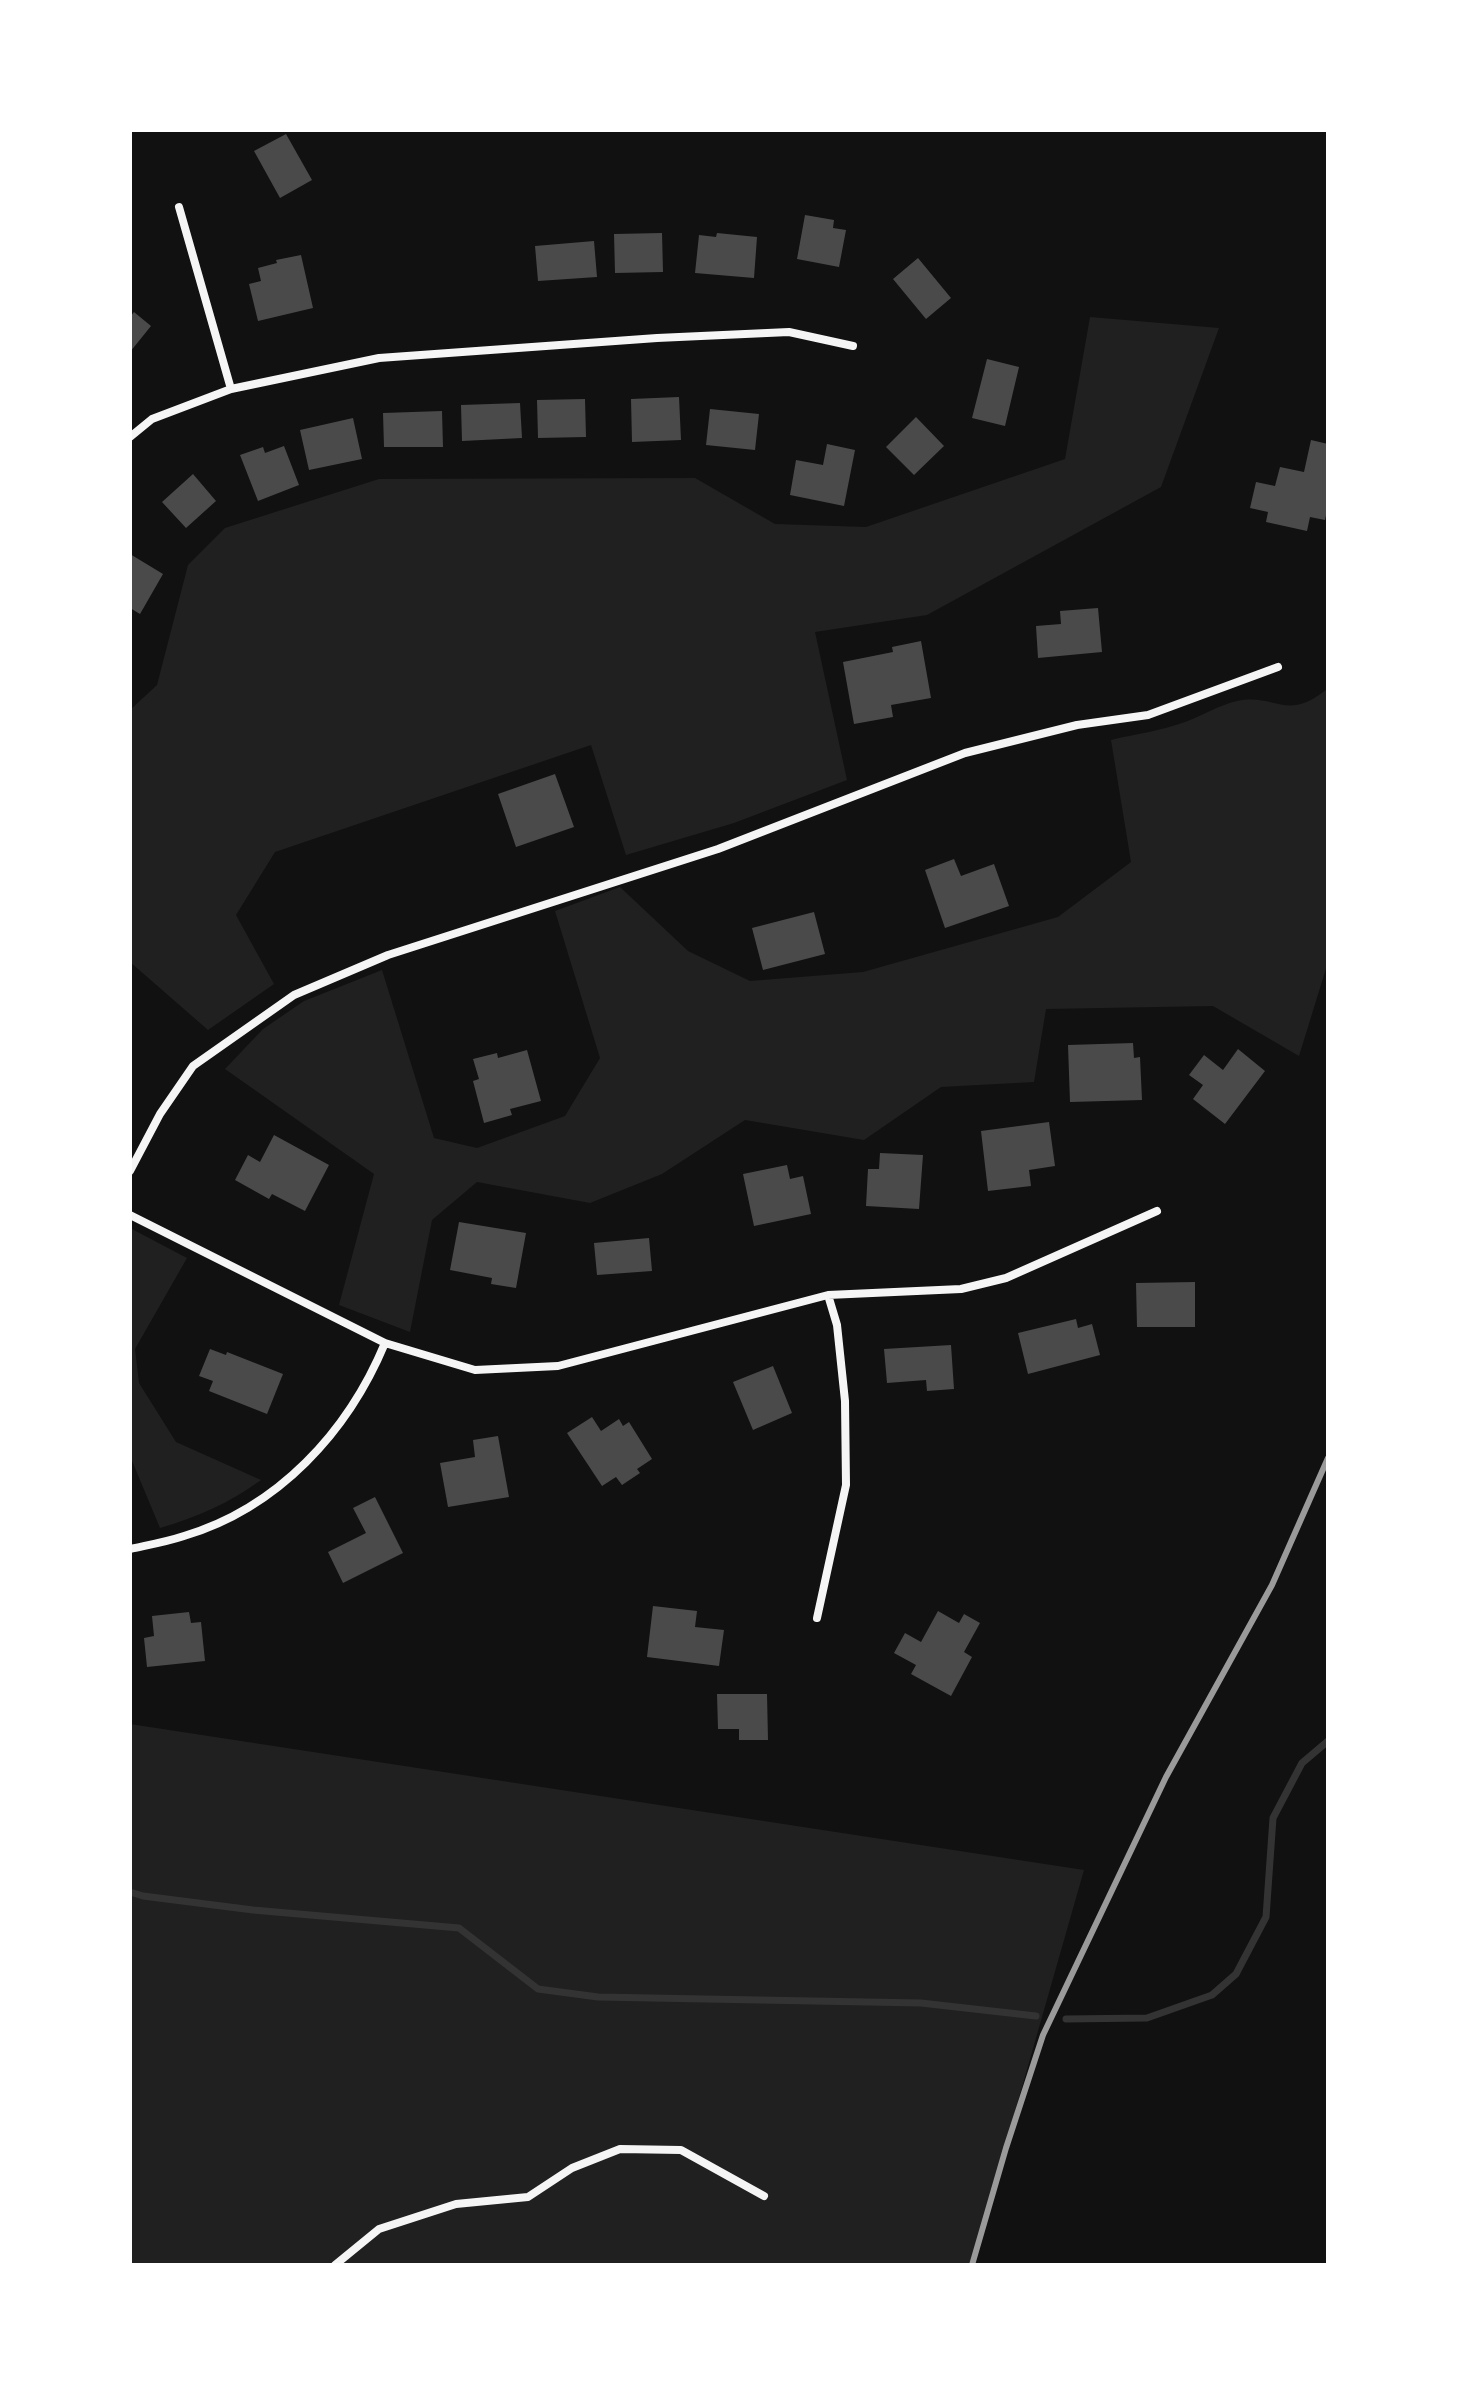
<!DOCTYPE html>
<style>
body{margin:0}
#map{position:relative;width:1458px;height:2395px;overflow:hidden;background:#111;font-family:"PT Sans Narrow",sans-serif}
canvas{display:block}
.frame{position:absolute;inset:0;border:132px solid #fff;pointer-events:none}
</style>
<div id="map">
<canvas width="1458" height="2395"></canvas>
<div class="frame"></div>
</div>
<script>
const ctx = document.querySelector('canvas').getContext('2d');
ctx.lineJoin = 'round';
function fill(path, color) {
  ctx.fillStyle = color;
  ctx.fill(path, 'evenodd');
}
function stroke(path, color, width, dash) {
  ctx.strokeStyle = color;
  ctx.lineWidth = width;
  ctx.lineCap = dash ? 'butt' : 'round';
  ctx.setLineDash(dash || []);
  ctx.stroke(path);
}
const green = new Path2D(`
 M 1090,317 L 1219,328 L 1161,487 L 927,615 L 815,632 L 847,780 L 734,823 L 626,855 L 591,745 L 275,852 L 236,915 L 274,984 L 208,1030 L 130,962 L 130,710 L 157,685 L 188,565 L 225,528 L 379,479 L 695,478 L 775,524 L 866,527 L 1065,459 Z
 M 1326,690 L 1328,691 L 1328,962 L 1299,1056 L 1213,1006 L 1046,1009 L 1034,1082 L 941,1087 L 864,1140 L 745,1120 L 662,1174 L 590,1203 L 477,1182 L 432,1220 L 410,1332 L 339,1305 L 374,1174 L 225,1069 L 263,1029 L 304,1001 L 382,970 L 434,1138 L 477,1148 L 565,1116 L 600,1058 L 555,911 L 620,887 L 688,951 L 750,981 L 863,972 L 1058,917 L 1131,862 L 1111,740 C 1135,734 1161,731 1185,722 C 1202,716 1219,705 1237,701 C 1276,693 1285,722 1326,690 Z
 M 130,1228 L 187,1258 L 135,1349 L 139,1383 L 176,1442 L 261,1480 C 229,1503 198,1517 160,1528 L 130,1456 Z
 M 130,1724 L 1084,1870 L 976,2248 L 976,2265 L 130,2265 Z`);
const stream = new Path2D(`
 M 130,1892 L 143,1896 L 253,1910 L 459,1928 L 538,1989 L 598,1997 L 921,2003 L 1036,2016
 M 1066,2019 L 1147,2018 L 1212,1995 L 1236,1974 L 1266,1917 L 1273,1818 L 1302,1763 L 1328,1741`);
const building = new Path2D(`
 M 286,134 L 312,180 L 280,198 L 254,151 Z
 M 805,215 L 834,220 L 833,228 L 846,230 L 839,267 L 797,259 Z
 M 662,233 L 663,272 L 615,273 L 614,234 Z
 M 717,233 L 757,237 L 754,278 L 695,273 L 699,235 L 716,237 Z
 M 594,241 L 597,277 L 538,281 L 535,246 Z
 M 301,255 L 313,308 L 258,321 L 249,284 L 261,281 L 258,268 L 277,263 L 276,260 Z
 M 918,258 L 951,298 L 926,319 L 893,279 Z
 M 134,312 L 151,326 L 130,352 L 130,317 Z
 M 987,359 L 1019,367 L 1005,426 L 972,418 Z
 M 679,397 L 681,440 L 632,442 L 631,399 Z
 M 585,399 L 586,437 L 538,438 L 537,400 Z
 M 520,403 L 522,438 L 462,441 L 461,405 Z
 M 710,409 L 759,414 L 755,450 L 706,445 Z
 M 442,411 L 443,447 L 384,447 L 383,413 Z
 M 916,417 L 944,446 L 914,475 L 886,447 Z
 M 353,418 L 362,459 L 309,470 L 300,430 Z
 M 1311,440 L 1328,444 L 1328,506 L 1325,520 L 1310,517 L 1307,531 L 1266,522 L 1268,512 L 1250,508 L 1256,482 L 1275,486 L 1280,467 L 1304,472 Z
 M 827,444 L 855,450 L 844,506 L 790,495 L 796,460 L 823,465 Z
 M 284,446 L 299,485 L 258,501 L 240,455 L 263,447 L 265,453 Z
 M 193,474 L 216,501 L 186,528 L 162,502 Z
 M 130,554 L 163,574 L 140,614 L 130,608 Z
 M 1098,608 L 1102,652 L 1038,658 L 1036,626 L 1061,624 L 1060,611 Z
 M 921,641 L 931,698 L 891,705 L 893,717 L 854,724 L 843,662 L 893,652 L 892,647 Z
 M 555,774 L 574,827 L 516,847 L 498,794 Z
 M 954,859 L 961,876 L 994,864 L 1009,906 L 945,928 L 925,870 Z
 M 814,912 L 825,954 L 763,970 L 752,928 Z
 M 1133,1043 L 1134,1058 L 1140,1057 L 1142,1100 L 1070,1102 L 1068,1045 Z
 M 1238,1049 L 1265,1071 L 1225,1124 L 1193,1099 L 1203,1085 L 1189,1075 L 1204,1055 L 1223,1070 Z
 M 527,1050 L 541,1101 L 510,1109 L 512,1115 L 484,1123 L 473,1081 L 479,1079 L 473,1059 L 497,1053 L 498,1058 Z
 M 1049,1122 L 1055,1166 L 1029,1170 L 1031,1186 L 988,1191 L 981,1131 Z
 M 274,1135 L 329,1165 L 305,1211 L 272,1194 L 269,1199 L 235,1180 L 248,1155 L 260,1162 Z
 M 880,1153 L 923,1155 L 919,1209 L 866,1206 L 868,1169 L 879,1169 Z
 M 787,1165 L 790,1179 L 803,1176 L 811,1214 L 754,1226 L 743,1174 Z
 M 459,1222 L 526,1233 L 516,1288 L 491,1284 L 492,1278 L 450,1270 Z
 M 649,1238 L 652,1271 L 597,1275 L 594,1243 Z
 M 1195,1282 L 1195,1327 L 1137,1327 L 1136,1283 Z
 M 1076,1319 L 1078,1328 L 1092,1324 L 1100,1355 L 1028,1374 L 1018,1333 Z
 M 951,1345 L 954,1389 L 927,1391 L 926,1380 L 887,1383 L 884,1349 Z
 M 210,1349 L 226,1355 L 227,1352 L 283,1374 L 267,1414 L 209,1391 L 213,1381 L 199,1376 Z
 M 773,1366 L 792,1413 L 753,1430 L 733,1382 Z
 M 592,1417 L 601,1431 L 619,1419 L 623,1426 L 629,1422 L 652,1459 L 637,1469 L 640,1473 L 622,1485 L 616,1477 L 602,1486 L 567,1433 Z
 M 498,1436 L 509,1497 L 448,1507 L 440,1463 L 475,1457 L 473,1440 Z
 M 375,1497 L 403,1553 L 343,1583 L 328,1552 L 366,1533 L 353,1508 Z
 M 653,1606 L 697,1611 L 695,1627 L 724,1630 L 719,1666 L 647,1657 Z
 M 938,1611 L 959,1623 L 964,1614 L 980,1623 L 964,1652 L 972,1657 L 951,1696 L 911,1674 L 916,1665 L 894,1653 L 905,1633 L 921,1642 Z
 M 189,1612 L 191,1623 L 201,1622 L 205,1661 L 147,1667 L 144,1638 L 154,1636 L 152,1616 Z
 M 717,1694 L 767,1694 L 768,1740 L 739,1740 L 739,1729 L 718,1729 Z`);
const minor = new Path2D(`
 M 179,207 L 231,389
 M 130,437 L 152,419 L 231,389 L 379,358 L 657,338 L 789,332 L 853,346
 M 130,1171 L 160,1114 L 193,1066 L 294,995 L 388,955 L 718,849 L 965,753 L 1077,725 L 1148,715 L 1278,667
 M 130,1215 L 385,1343 L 475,1370 L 558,1366 L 828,1295 L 961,1289 L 1006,1278 L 1157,1211
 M 130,1549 C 148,1545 166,1542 184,1536 C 278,1508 348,1432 385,1343
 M 817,1618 L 846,1485 L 845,1401 L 837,1325 L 828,1295
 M 335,2265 L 379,2229 L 456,2204 L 528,2197 L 572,2168 L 620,2149 L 681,2150 L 764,2196`);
const rail = new Path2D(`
 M 972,2265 L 1006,2148 L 1043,2035 L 1166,1777 L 1272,1585 L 1328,1458`);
fill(green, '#202020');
stroke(stream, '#333', 7);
fill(building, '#4a4a4a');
stroke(minor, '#f5f5f5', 8);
stroke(rail, '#9a9a9a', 6);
</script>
